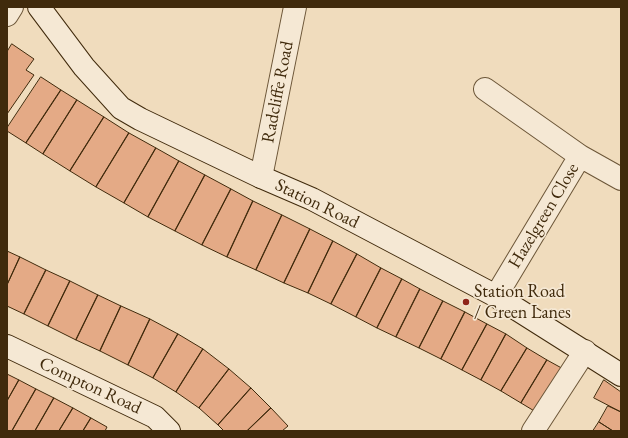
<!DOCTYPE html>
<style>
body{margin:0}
#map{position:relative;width:628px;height:438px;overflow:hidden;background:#f0dcbd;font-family:"EB Garamond",serif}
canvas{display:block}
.frame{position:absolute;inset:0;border:8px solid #402a0c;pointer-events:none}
</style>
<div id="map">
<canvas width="628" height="438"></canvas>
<div class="frame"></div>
</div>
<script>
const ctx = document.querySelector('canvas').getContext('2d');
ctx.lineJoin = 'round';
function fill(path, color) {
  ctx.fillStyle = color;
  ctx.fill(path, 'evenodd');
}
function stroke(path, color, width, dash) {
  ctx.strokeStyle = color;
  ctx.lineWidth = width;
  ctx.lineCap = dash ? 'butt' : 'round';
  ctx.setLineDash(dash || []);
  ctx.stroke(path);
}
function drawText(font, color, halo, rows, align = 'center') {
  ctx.font = font + ' "EB Garamond",serif';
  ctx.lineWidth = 3.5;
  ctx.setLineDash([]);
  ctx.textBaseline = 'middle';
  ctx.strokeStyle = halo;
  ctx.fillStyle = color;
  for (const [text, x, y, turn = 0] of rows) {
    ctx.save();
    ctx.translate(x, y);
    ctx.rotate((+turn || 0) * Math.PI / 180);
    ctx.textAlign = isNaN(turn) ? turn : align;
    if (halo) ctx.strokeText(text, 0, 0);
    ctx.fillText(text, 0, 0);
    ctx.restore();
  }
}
const building = new Path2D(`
 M 12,44 L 34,59 L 26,70 L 34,75 L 7,114 L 7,52 Z
 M 41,77 L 61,90 L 26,143 L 7,131 L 7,128 Z
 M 61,90 L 77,100 L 43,154 L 26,143 Z
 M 77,100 L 104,117 L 70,171 L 43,154 Z
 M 104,117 L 129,133 L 96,187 L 70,171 Z
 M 129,133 L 156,148 L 124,203 L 96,187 Z
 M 156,148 L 179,161 L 148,217 L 124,203 Z
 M 179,161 L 205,175 L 175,231 L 148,217 Z
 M 205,175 L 231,189 L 202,245 L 175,231 Z
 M 231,189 L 253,201 L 227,257 L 202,245 Z
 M 253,201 L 282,215 L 256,270 L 227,257 Z
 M 282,215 L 310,229 L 284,283 L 256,270 Z
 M 310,229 L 333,241 L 308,293 L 284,283 Z
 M 333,241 L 357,254 L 331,304 L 308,293 Z
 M 7,251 L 20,257 L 7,285 Z
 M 357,254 L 381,268 L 356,317 L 331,304 Z
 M 20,257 L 46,270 L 24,314 L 7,306 L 7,285 Z
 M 381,268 L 402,279 L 377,328 L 356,317 Z
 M 46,270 L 70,281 L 48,326 L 24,314 Z
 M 402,279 L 420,289 L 396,337 L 377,328 Z
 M 70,281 L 98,295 L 76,340 L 48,326 Z
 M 420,289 L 443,301 L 419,348 L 396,337 Z
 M 98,295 L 121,306 L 100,351 L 76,340 Z
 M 443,301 L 465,312 L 441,359 L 419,348 Z
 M 121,306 L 150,319 L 128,365 L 100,351 Z
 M 465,312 L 487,324 L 462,370 L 441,359 Z
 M 150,319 L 178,334 L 153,378 L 128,365 Z
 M 487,324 L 506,334 L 481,380 L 462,370 Z
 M 178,334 L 203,349 L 176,392 L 153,378 Z
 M 506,334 L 527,348 L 501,391 L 481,380 Z
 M 527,348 L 547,360 L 521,403 L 501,391 Z
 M 203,349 L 229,369 L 199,408 L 176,392 Z
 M 547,360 L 567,371 L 541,415 L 521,403 Z
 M 229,369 L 251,388 L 218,425 L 199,408 Z
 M 7,374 L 19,380 L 7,401 Z
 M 19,380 L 36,389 L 12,431 L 7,431 L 7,401 Z
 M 604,380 L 621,392 L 621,412 L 594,398 Z
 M 251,388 L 271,408 L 247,431 L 224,431 L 218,425 Z
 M 36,389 L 54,398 L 35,431 L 12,431 Z
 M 54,398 L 73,408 L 59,431 L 35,431 Z
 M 608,406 L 621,412 L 621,431 L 613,431 L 599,422 Z
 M 73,408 L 91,418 L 83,431 L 59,431 Z
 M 271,408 L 288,426 L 282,431 L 247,431 Z
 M 91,418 L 107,427 L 105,431 L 83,431 Z
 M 599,422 L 613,431 L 593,431 Z`);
const street = new Path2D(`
 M 7,15 L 12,7
 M 485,89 L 580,156 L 621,179
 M 261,177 L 295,7
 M 496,296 L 580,156
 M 533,431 L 585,351`);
const secondary = new Path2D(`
 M 39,7 L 84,67 L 121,108 L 140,119 L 261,177 L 312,199 L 496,296 L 621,375
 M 7,346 L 155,417 L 169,431`);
const markers = [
 [466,302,4,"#8f2418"]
];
const streetNames = [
 ["Radcliffe Road",278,92,-79],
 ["Station Road",317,204,26],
 ["Hazelgreen Close",544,216,-59],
 ["Compton Road",90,386,25]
];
const poiNames = [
 ["Station Road",474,292],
 ["/ Green Lanes",474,313]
];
fill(building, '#e4aa86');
stroke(building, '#402a0c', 1);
stroke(street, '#6c5638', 24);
stroke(secondary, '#402a0c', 24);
stroke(street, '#f5e8d4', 22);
stroke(secondary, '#f5e8d4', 22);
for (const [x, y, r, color] of markers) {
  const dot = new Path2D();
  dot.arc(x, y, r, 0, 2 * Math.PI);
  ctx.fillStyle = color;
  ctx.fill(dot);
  stroke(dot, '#f5e8d4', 1.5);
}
drawText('18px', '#402a0c', '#f5e8d4', streetNames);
drawText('18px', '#402a0c', '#f5e8d4', poiNames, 'left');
</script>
